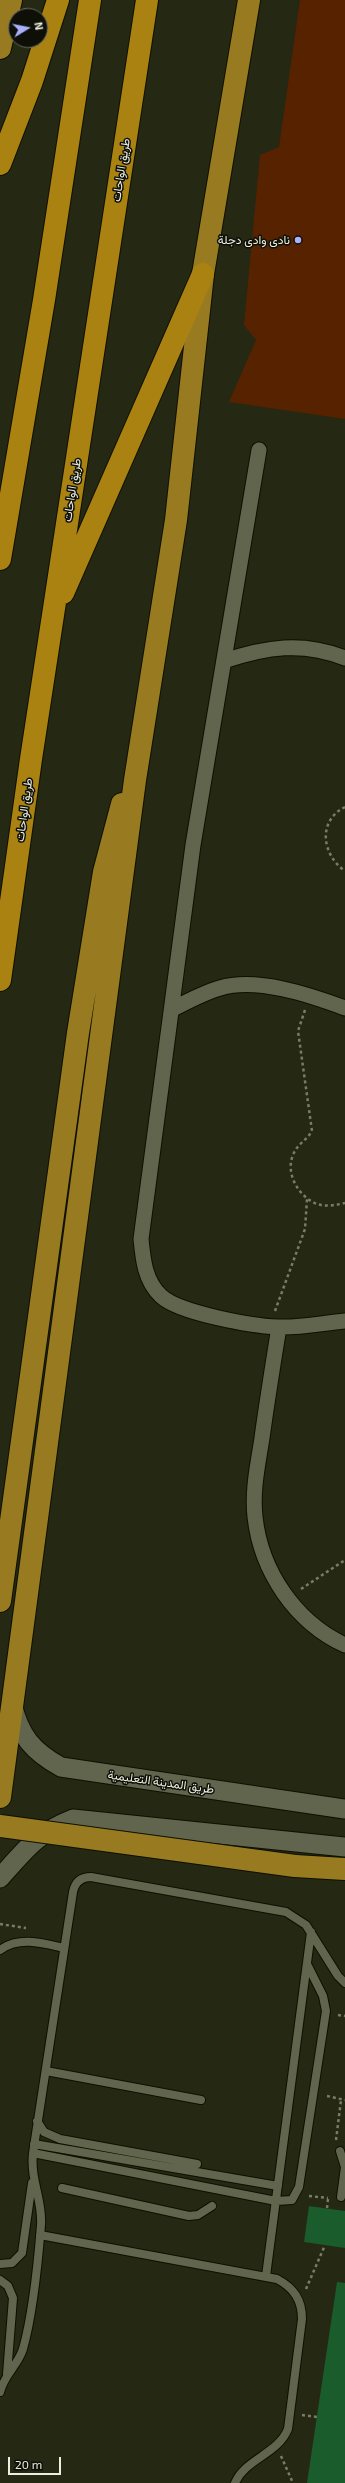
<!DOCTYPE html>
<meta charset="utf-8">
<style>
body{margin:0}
#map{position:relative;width:345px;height:2483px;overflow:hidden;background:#252813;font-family:"Exo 2",sans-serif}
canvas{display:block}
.north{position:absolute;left:8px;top:8px;width:40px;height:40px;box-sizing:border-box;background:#0e1007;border:1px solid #67695e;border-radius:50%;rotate:80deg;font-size:11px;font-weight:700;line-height:16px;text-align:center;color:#eceee1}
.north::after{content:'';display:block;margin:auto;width:14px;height:18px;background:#aab0fb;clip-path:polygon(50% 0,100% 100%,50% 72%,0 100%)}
.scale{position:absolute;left:8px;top:2457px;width:53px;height:18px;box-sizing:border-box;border:2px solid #eceee1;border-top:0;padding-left:5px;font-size:12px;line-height:14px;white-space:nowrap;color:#eceee1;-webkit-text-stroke:3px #0e1007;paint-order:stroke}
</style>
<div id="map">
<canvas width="345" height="2483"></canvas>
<div class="north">N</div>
<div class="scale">20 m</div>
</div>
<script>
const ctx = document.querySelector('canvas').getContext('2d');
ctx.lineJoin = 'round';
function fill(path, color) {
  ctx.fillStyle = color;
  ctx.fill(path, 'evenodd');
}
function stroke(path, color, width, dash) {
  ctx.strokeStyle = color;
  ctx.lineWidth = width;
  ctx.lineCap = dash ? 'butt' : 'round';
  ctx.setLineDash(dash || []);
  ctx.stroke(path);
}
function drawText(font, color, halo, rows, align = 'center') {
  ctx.font = font + ' "Exo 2",Vazirmatn,sans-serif';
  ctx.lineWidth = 3;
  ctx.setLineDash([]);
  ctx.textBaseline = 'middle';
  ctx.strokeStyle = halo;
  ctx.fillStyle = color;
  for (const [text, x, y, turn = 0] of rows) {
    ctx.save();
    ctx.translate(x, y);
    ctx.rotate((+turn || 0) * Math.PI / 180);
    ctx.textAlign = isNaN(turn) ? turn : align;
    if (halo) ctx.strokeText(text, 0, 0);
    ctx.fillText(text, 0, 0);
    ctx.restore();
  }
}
const green = new Path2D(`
 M 300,0 L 345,0 L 345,419 L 229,402 L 256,340 L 244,325 L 260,155 L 279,147 Z`);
const building = new Path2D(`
 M 309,2206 L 345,2211 L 345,2248 L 304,2242 Z
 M 337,2282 L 345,2283 L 345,2483 L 307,2483 Z`);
const path = new Path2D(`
 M 345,807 C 317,821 322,855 345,871
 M 305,1010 L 298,1031 L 312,1131 C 306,1141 297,1144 293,1155 C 285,1174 299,1197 317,1204 C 326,1207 336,1205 345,1203
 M 275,1311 L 305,1229 L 307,1199
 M 301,1589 L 345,1560
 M 0,1924 L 26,1928
 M 338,2015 L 345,2016
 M 327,2096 L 345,2100
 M 336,2140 L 341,2100
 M 309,2196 L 328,2198
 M 327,2208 L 328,2199
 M 306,2289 L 325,2245
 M 302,2415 L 317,2417
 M 281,2456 L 293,2483`);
const service = new Path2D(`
 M 0,1950 C 19,1936 43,1943 64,1948
 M 46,2071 L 201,2100
 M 37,2121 L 44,2132 L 60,2139 L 197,2164
 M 34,2144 L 278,2186
 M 340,2151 L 345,2167 L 341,2197
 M 33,2153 L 276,2201 L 292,2200 L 299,2187 L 326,2011 L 323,1996 L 307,1964
 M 62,2188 L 189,2216 L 198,2215 L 212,2206
 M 40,2235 L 277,2279 C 294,2288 302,2300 302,2319 L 288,2429 C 278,2454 245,2459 235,2483
 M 0,2264 L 12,2263 L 22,2253 L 32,2183
 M 266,2276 L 311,1932
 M 0,2280 L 8,2286 L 13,2298 L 7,2374
 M 0,2392 C 4,2375 18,2365 23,2349 C 33,2313 38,2263 41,2225 C 43,2201 30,2180 33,2153 L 73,1892 C 75,1882 81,1877 91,1877 L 286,1912 L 306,1925 L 338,1976 L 345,1983`);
const minor = new Path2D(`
 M 259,450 L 193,845 L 141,1239 C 143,1260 145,1281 161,1296 C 179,1313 252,1326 278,1327 C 300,1328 323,1323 345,1321
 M 224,661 C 266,647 302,641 345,658
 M 173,1009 C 188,1001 203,993 220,988 C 257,977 310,995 345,1008
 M 279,1327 C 273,1364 267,1401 262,1438 C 258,1464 252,1490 255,1517 C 261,1571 295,1622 345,1645`);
const tertiary = new Path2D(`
 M 12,1704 C 20,1736 32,1751 61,1767 L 345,1809
 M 0,1878 C 25,1850 37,1833 73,1819 L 345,1847`);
const primary = new Path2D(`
 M 0,48 L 11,0
 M 0,1601 L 78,1033 L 104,872 L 122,804
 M 0,1797 L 135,780 L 176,520 L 203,274 L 249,0
 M 295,1866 L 345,1869`);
const trunk = new Path2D(`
 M 0,164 L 32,81 L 58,0
 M 0,559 L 44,300 L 90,0
 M 63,593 L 203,274
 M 0,980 L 31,759 L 147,0`);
const primaryBridge = new Path2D(`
 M 0,1826 L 295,1866`);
const markers = [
 [298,240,4,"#aab0fb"]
];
const streetNames = [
 ["طريق الواحات",121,170,-81],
 ["طريق الواحات",72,490,-81],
 ["طريق الواحات",24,810,-82],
 ["طريق المدينة التعليمية",161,1782,8]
];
const poiNames = [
 ["نادى وادى دجلة",290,240]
];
fill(green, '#572200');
fill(building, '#1a5c2b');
stroke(service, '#0e1001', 10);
stroke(minor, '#0e1001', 17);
stroke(tertiary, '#0e1001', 21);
stroke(primary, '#0e1001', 24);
stroke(trunk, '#0e1001', 24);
stroke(path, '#7a7c6b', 2.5, [3, 3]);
stroke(service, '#61654e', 8);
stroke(minor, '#61654e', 15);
stroke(tertiary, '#61654e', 19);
stroke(primary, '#987b20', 22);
stroke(trunk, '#aa8211', 22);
stroke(primaryBridge, '#0e1001', 24, []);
stroke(primaryBridge, '#987b20', 22);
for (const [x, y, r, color] of markers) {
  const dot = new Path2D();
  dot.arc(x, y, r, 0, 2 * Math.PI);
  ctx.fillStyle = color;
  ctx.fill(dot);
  stroke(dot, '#0e1007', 1.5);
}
drawText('12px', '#eceee1', '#0e1007', streetNames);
drawText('12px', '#eceee1', '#0e1007', poiNames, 'right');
</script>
